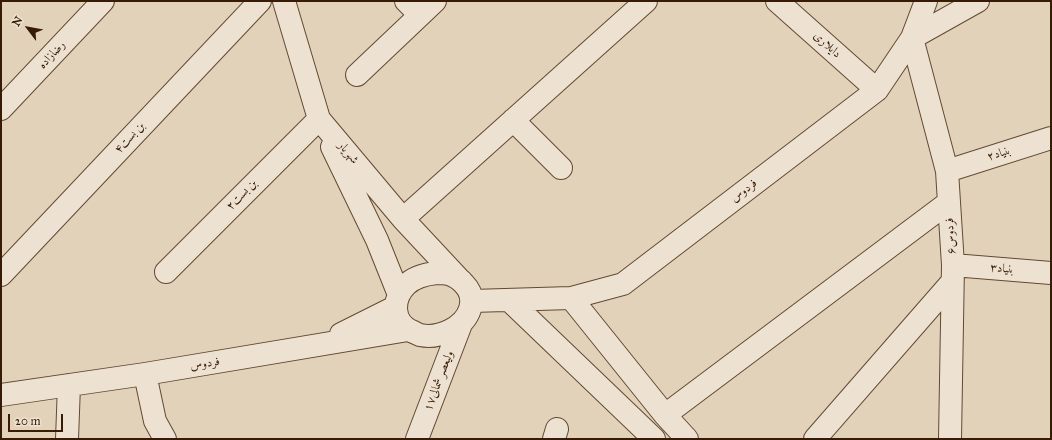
<!DOCTYPE html>
<meta charset="utf-8">
<style>
body{margin:0}
#map{position:relative;width:1052px;height:440px;overflow:hidden;background:#e3d2ba;font-family:"IM FELL Great Primer",serif}
canvas{display:block}
.frame{position:absolute;inset:0;border:2px solid #371b04;pointer-events:none}
.north{position:absolute;left:8px;top:8px;width:40px;height:40px;-webkit-text-stroke:3px #ede2d2;paint-order:stroke;rotate:302deg;font-size:11px;font-weight:700;line-height:16px;text-align:center;color:#371b04}
.north::after{content:'';display:block;margin:auto;width:14px;height:18px;background:#371b04;clip-path:polygon(50% 0,100% 100%,50% 72%,0 100%)}
.scale{position:absolute;left:8px;top:414px;width:55px;height:18px;box-sizing:border-box;border:2px solid #371b04;border-top:0;padding-left:5px;font-size:12px;line-height:14px;white-space:nowrap;color:#371b04;-webkit-text-stroke:3px #ede2d2;paint-order:stroke}
</style>
<div id="map">
<canvas width="1052" height="440"></canvas>
<div class="frame"></div>
<div class="north">N</div>
<div class="scale">20 m</div>
</div>
<script>
const ctx = document.querySelector('canvas').getContext('2d');
ctx.lineJoin = 'round';
function stroke(path, color, width, dash) {
  ctx.strokeStyle = color;
  ctx.lineWidth = width;
  ctx.lineCap = dash ? 'butt' : 'round';
  ctx.setLineDash(dash || []);
  ctx.stroke(path);
}
function drawText(font, color, halo, rows, align = 'center') {
  ctx.font = font + ' "IM FELL Great Primer",Amiri,serif';
  ctx.lineWidth = 3;
  ctx.setLineDash([]);
  ctx.textBaseline = 'middle';
  ctx.strokeStyle = halo;
  ctx.fillStyle = color;
  for (const [text, x, y, turn = 0] of rows) {
    ctx.save();
    ctx.translate(x, y);
    ctx.rotate((+turn || 0) * Math.PI / 180);
    ctx.textAlign = isNaN(turn) ? turn : align;
    if (halo) ctx.strokeText(text, 0, 0);
    ctx.fillText(text, 0, 0);
    ctx.restore();
  }
}
const minor = new Path2D(`
 M 284,1 L 319,119 L 403,219 L 459,279
 M 406,1 L 420,15
 M 777,1 L 877,90
 M 912,38 L 947,171 L 953,265 L 950,439
 M 912,38 L 926,1
 M 357,75 L 435,1
 M 1,109 L 103,1
 M 513,120 L 561,168
 M 332,147 L 377,240 L 399,295
 M 947,171 L 1051,138
 M 403,219 L 646,1
 M 953,265 L 1051,273
 M 166,272 L 319,119
 M 437,273 C 441,273 445,273 449,274 C 455,276 460,279 464,284 C 471,291 473,299 470,309 C 464,328 439,339 420,335 C 417,334 414,332 411,331 C 392,322 392,299 406,285 C 414,277 426,274 437,273 Z
 M 1,275 L 260,1
 M 571,298 L 665,415 L 687,439
 M 509,300 L 654,439
 M 472,301 L 571,298 L 623,284 L 877,90 L 912,38 L 978,1
 M 341,334 L 395,307
 M 145,374 L 155,421 L 165,439
 M 1,395 L 145,374 L 408,330
 M 665,415 L 949,202
 M 67,439 L 69,385
 M 417,439 L 461,324
 M 554,439 L 557,429
 M 815,439 L 952,282`);
const streetNames = [
 ["دایلاری",827,45,42],
 ["رضازاده",52,55,-47],
 ["بن بست۴",130,138,-47],
 ["شهریار",348,153,50],
 ["بنیاد۲",999,154,-18],
 ["فردوس",744,191,-37],
 ["بن بست۲",242,195,-45],
 ["فردوس۶",951,236,-94],
 ["بنیاد۳",1002,269,5],
 ["فردوس",205,364,-9],
 ["ولیعصر شمالی۱۷",439,381,-69]
];
stroke(minor, '#624932', 24);
stroke(minor, '#ede2d2', 22);
drawText('12px', '#371b04', '#ede2d2', streetNames);
</script>
